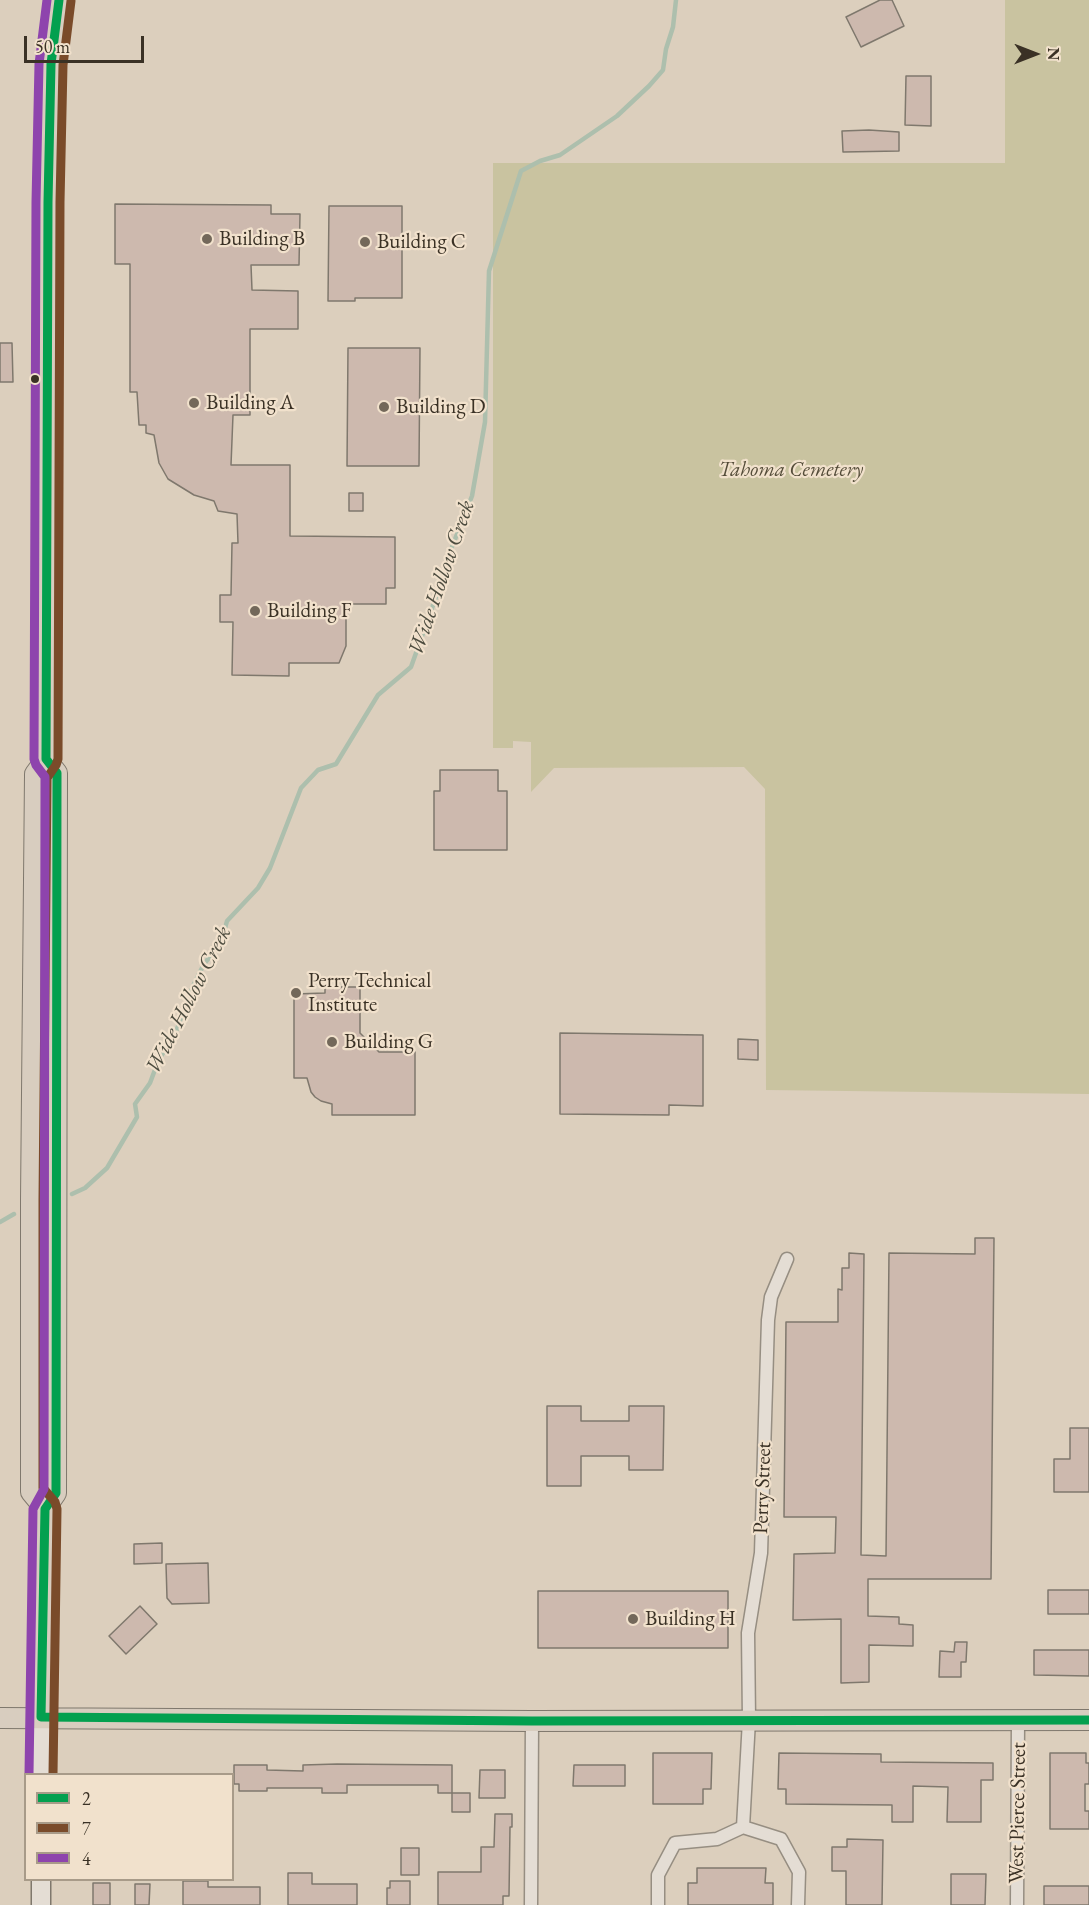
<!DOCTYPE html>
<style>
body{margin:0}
#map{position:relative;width:1089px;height:1905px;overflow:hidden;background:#dccfbd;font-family:"EB Garamond",serif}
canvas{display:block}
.legend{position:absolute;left:24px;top:1773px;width:210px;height:108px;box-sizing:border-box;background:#f1e1cc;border:2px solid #a89b89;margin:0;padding:8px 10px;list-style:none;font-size:18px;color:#3a3125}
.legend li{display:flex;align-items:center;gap:12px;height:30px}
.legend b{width:30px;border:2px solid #a89b89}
.north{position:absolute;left:1005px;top:24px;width:60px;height:60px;-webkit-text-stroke:4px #f1e1cc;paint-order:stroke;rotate:90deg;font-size:16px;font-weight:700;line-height:24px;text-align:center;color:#3a3125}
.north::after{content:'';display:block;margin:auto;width:21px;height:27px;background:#3a3125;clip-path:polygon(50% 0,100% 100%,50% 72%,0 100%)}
.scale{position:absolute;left:24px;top:36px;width:120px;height:27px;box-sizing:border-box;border:3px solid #3a3125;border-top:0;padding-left:8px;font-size:18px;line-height:21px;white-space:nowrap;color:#3a3125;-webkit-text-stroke:4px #f1e1cc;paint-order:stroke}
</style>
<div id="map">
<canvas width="1089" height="1905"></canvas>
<ul class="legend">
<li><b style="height:8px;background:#03a04f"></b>2</li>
<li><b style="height:8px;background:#7a4b2a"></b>7</li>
<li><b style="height:8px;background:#8e44ad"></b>4</li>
</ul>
<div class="north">N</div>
<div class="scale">50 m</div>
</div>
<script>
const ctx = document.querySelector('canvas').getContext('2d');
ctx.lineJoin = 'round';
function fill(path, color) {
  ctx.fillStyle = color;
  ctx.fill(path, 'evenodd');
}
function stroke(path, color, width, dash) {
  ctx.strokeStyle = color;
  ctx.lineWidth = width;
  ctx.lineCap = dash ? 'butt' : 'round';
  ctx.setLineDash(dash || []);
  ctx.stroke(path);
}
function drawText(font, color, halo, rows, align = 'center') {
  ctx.font = font + ' "EB Garamond",serif';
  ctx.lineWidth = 4.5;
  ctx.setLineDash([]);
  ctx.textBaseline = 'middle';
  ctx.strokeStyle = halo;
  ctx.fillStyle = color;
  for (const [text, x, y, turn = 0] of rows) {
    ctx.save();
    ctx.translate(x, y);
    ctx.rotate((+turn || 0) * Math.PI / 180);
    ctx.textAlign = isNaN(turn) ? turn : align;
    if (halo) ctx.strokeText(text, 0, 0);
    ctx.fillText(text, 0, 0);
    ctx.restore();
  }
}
const green = new Path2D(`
 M 1005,0 L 1089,0 L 1089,1094 L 766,1090 L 765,789 L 744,767 L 554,768 L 531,792 L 531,742 L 513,741 L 513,748 L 493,748 L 493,163 L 1005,163 Z`);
const stream = new Path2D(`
 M 72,1194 L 85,1188 L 107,1168 L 137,1117 L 135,1104 L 150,1083 L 159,1059 L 174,1037 L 193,986 L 204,964 L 221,943 L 227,921 L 258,888 L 270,868 L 301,788 L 318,770 L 336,764 L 378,695 L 411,667 L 442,580 L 448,557 L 472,496 L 485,422 L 489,271 L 521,171 L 540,161 L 560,155 L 617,116 L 649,86 L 663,70 L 666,49 L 673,27 L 676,0
 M 0,1222 L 14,1214`);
const building = new Path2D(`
 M 880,0 L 892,0 L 904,26 L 861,47 L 846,17 Z
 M 906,76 L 931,76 L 931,126 L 905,125 Z
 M 869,130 L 899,132 L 899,151 L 843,152 L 842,131 Z
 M 115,204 L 271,205 L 271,214 L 300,214 L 299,265 L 251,265 L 252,290 L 298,291 L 298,329 L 250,329 L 250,415 L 233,415 L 231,465 L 290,465 L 290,536 L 395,537 L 395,588 L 386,588 L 386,604 L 346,604 L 346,646 L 339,663 L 289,663 L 289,676 L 232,675 L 233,622 L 220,622 L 220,595 L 231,595 L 232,543 L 238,543 L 237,514 L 218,511 L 214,501 L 194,495 L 168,479 L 159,463 L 154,435 L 146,433 L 146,425 L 139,425 L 137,392 L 130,392 L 130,264 L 115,264 Z
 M 329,206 L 402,206 L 402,298 L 355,298 L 355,301 L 328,301 Z
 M 0,343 L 12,343 L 13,382 L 0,382 Z
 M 348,348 L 420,348 L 419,466 L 347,466 Z
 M 349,493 L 363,493 L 363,511 L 349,511 Z
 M 440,770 L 498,770 L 498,791 L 507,791 L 507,850 L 434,850 L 434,791 L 440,791 Z
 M 325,987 L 360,987 L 360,1033 L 379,1052 L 415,1052 L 415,1115 L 332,1115 L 332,1104 L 321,1101 L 315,1097 L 311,1092 L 307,1078 L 294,1078 L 294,994 L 325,993 Z
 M 560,1033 L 703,1035 L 703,1106 L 669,1105 L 669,1115 L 560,1114 Z
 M 738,1039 L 758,1040 L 758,1060 L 738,1059 Z
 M 975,1238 L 994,1238 L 991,1579 L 868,1579 L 868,1616 L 899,1617 L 899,1624 L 913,1625 L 913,1646 L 869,1645 L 869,1682 L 841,1683 L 841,1619 L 793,1620 L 794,1554 L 835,1553 L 836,1517 L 784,1517 L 786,1322 L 838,1322 L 838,1289 L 842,1290 L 842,1268 L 849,1268 L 849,1253 L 864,1254 L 861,1555 L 886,1556 L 889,1253 L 975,1254 Z
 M 547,1406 L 581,1406 L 581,1421 L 629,1421 L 629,1406 L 664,1406 L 663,1470 L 629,1470 L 629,1456 L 581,1456 L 581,1486 L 547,1486 Z
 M 1070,1428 L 1089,1428 L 1089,1492 L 1054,1492 L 1054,1459 L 1070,1459 Z
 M 162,1543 L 162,1563 L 134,1564 L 134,1544 Z
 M 208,1563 L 209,1603 L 172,1604 L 167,1598 L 166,1564 Z
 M 1048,1590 L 1089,1590 L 1089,1614 L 1048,1614 Z
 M 538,1591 L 728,1591 L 728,1648 L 538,1648 Z
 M 140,1606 L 157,1624 L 126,1654 L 109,1636 Z
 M 955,1642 L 967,1642 L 966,1662 L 961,1662 L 961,1677 L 939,1677 L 940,1651 L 954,1652 Z
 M 1034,1650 L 1089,1650 L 1089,1676 L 1034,1675 Z
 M 653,1753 L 712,1753 L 711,1789 L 703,1789 L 703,1804 L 653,1804 Z
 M 779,1753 L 881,1754 L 881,1762 L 993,1763 L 993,1780 L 981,1780 L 981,1822 L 947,1822 L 948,1787 L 913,1786 L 913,1822 L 892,1822 L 892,1805 L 786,1804 L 786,1789 L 778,1789 Z
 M 1050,1753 L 1086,1753 L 1086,1763 L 1089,1763 L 1089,1784 L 1085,1784 L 1085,1811 L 1089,1811 L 1089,1829 L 1050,1829 Z
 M 337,1764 L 452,1765 L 452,1793 L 438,1793 L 438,1785 L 347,1785 L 347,1793 L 322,1793 L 322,1788 L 267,1788 L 267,1791 L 239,1791 L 239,1784 L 234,1784 L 234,1765 L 267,1765 L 267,1770 L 303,1771 L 303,1765 Z
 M 574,1765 L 625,1765 L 625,1786 L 573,1786 Z
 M 480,1770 L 505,1770 L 505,1798 L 479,1798 Z
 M 452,1793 L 470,1793 L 470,1812 L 452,1812 Z
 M 495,1814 L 512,1814 L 512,1827 L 510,1827 L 509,1896 L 503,1896 L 503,1905 L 438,1905 L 438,1872 L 481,1872 L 481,1847 L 494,1847 Z
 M 847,1839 L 883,1840 L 882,1905 L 846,1905 L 846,1871 L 832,1871 L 832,1847 L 847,1847 Z
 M 401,1848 L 419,1848 L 419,1875 L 401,1875 Z
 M 697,1868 L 766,1868 L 765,1883 L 773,1883 L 773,1905 L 688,1905 L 688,1883 L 697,1883 Z
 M 288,1873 L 312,1873 L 312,1884 L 357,1884 L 357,1905 L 288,1905 Z
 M 951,1874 L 986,1874 L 985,1905 L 951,1905 Z
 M 183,1881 L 208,1881 L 208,1887 L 260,1887 L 260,1905 L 183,1905 Z
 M 390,1881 L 410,1881 L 410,1905 L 387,1905 L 387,1888 L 390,1888 Z
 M 93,1883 L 110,1883 L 110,1905 L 93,1905 Z
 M 135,1884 L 150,1884 L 149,1905 L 135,1905 Z
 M 1044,1886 L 1089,1886 L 1089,1905 L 1044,1905 Z`);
const street = new Path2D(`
 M 743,1827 L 749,1720 L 748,1633 L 761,1553 L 768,1320 L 771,1297 L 787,1259
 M 531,1905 L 532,1721
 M 658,1905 L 658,1875 L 675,1843 L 717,1839 L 743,1827 L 781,1839 L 799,1872 L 798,1905
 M 1017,1905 L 1018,1720`);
const secondary = new Path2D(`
 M 41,1717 L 41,1774
 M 41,1880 L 41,1905`);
const primary = new Path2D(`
 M 45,1509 L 31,1492 L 31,1199 L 35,774 L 46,759
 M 41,1717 L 45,1509 L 56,1493 L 57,773 L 46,759 L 48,202 L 51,64 L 59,0
 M 0,1718 L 532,1721 L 1089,1720`);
const bus1 = new Path2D(`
 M 59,0 L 51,64 L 48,202 L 46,759 L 57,773 L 56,1493 L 45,1509 L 41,1717 L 532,1721 L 1089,1720`);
const bus2 = new Path2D(`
 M 53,1774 L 57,1509 L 55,1502 L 43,1488 L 43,1199 L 47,778 L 56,765 L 58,759 L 60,202 L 63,65 L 71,1`);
const bus3 = new Path2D(`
 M 29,1774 L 33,1509 L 44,1489 L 45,777 L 36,765 L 34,759 L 36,202 L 39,64 L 47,0`);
const markers = [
 [207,239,6,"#73685a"],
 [365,242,6,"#73685a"],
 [35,379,5,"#3a3125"],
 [194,403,6,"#73685a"],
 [384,407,6,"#73685a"],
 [255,611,6,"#73685a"],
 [296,993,6,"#73685a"],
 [332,1042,6,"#73685a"],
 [633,1619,6,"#73685a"]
];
const poiNames = [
 ["Building B",219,239],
 ["Building C",377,242],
 ["Building A",206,403],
 ["Building D",396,407],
 ["Building F",267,611],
 ["Perry Technical",308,981],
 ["Institute",308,1005],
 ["Building G",344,1042],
 ["Building H",645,1619]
];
const parkNames = [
 ["Tahoma Cemetery",791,470]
];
const streetNames = [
 ["Perry Street",763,1488,-88],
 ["West Pierce Street",1018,1813,-89]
];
const waterNames = [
 ["Wide Hollow Creek",442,578,-71],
 ["Wide Hollow Creek",189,1000,-63]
];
fill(green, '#c9c3a0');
stroke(stream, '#adbfad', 4.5);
fill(building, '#cdb9ae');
stroke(building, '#7f786d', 1.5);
stroke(street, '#968e82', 15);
stroke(secondary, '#7f786d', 21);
stroke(primary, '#7f786d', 22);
stroke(street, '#e4ddd4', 12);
stroke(secondary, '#e4ddd4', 18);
stroke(primary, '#d8cdbf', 20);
stroke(bus1, '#03a04f', 9);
stroke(bus2, '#7a4b2a', 9);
stroke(bus3, '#8e44ad', 9);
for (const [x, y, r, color] of markers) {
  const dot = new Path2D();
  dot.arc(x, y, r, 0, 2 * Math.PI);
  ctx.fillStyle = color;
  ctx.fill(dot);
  stroke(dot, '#f1e1cc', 2);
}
drawText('21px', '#3a3125', '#f1e1cc', poiNames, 'left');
drawText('italic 21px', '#544c39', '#f1e1cc', parkNames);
drawText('21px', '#3a3125', '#f1e1cc', streetNames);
drawText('italic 22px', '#4d4c3f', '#f1e1cc', waterNames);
</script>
